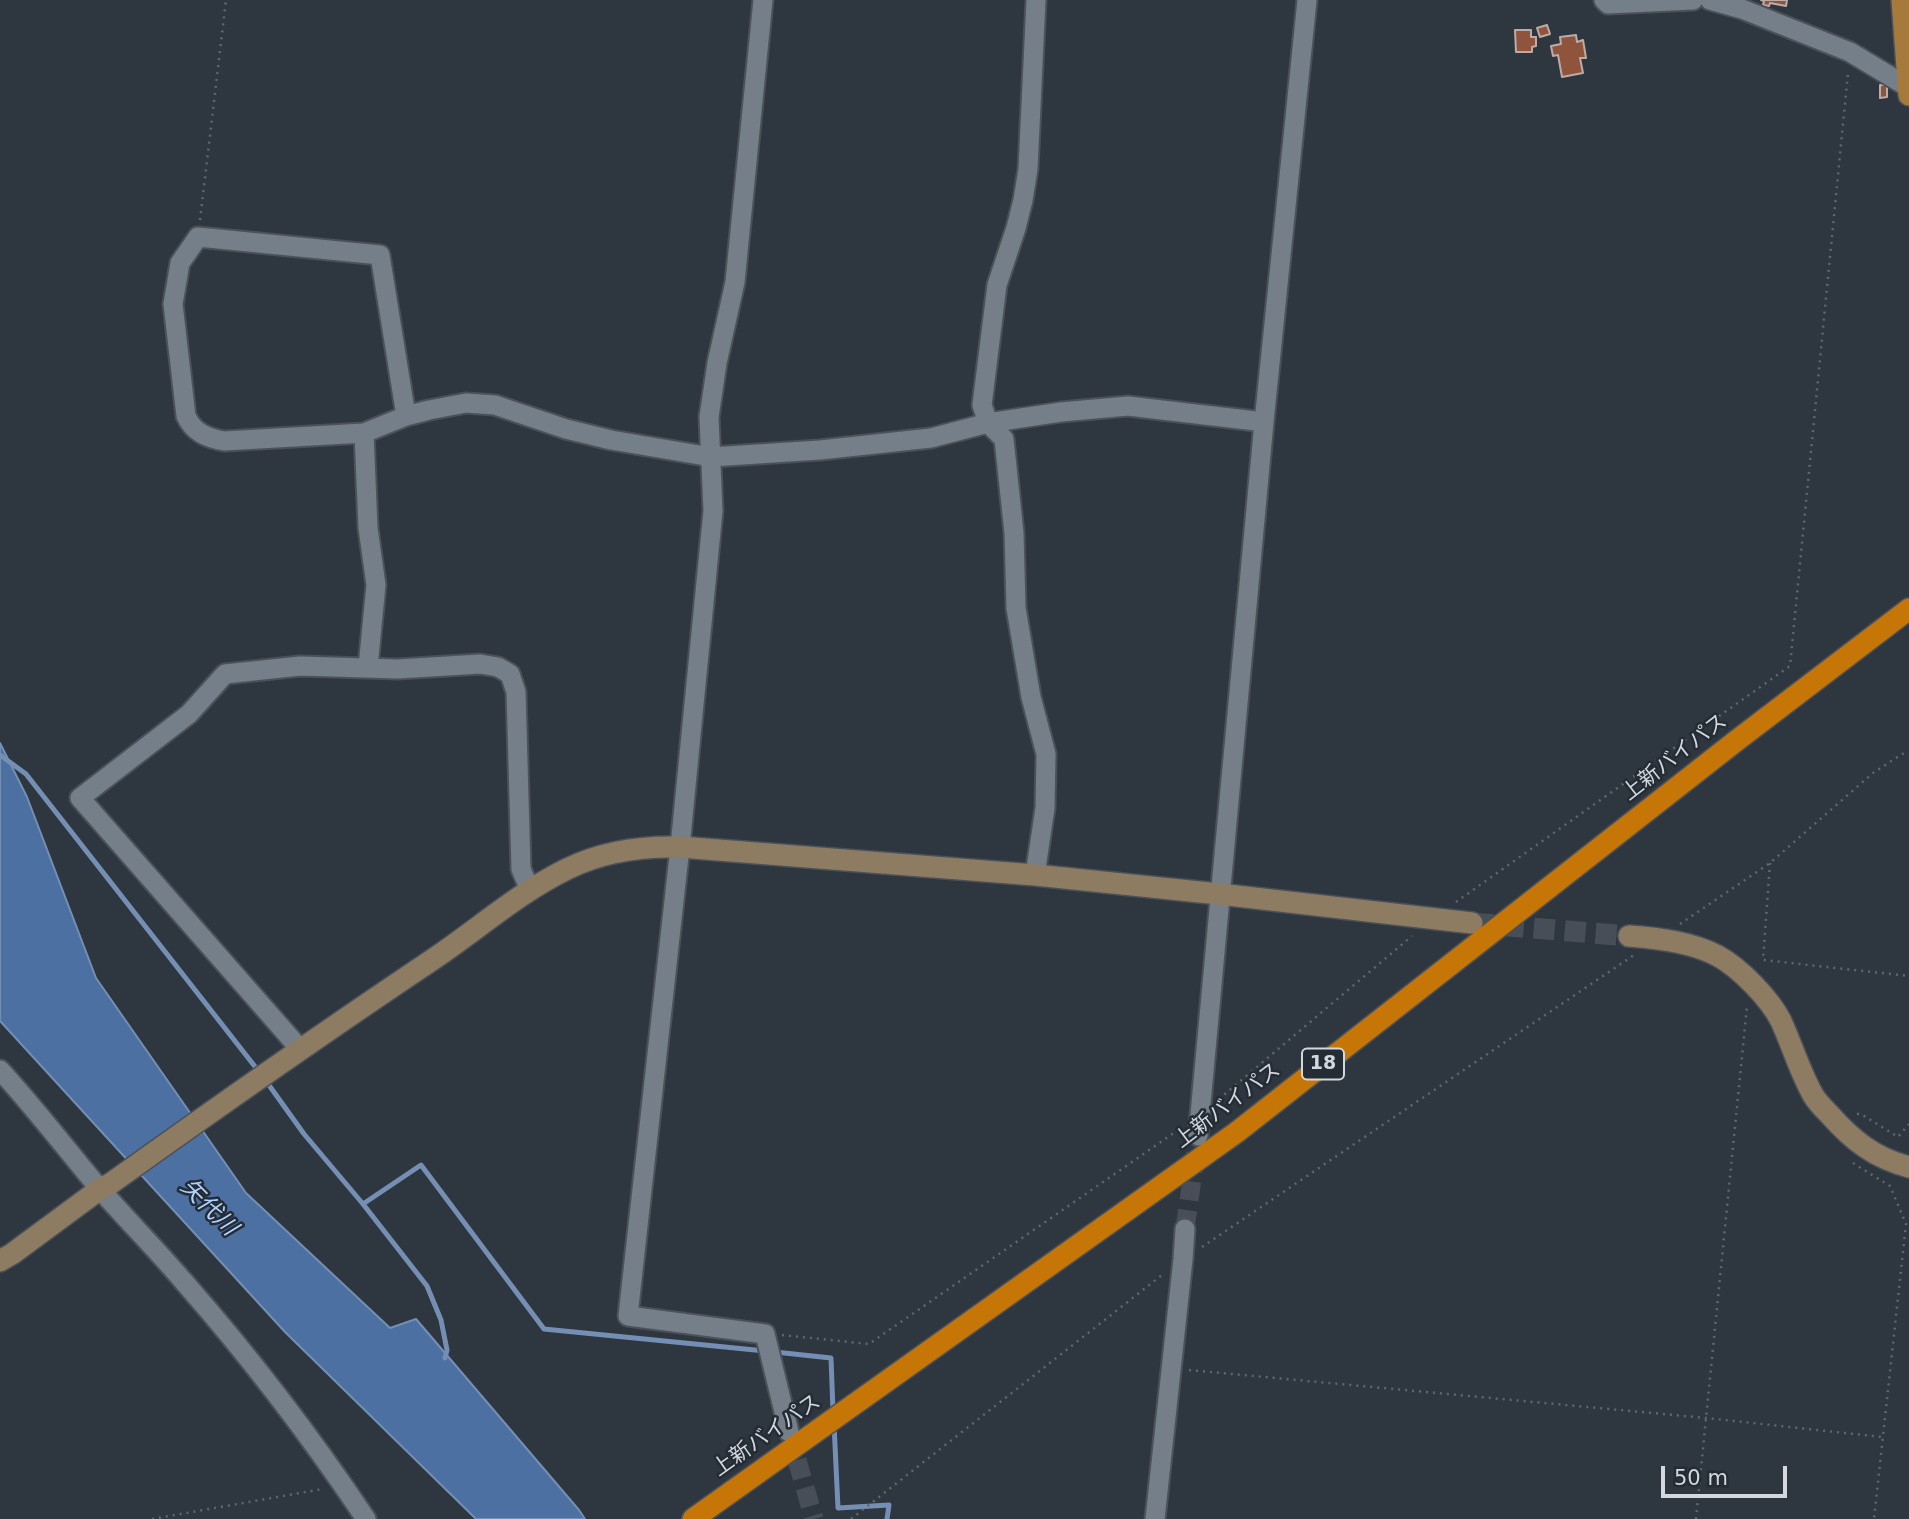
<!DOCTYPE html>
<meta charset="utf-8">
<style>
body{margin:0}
#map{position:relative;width:1909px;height:1519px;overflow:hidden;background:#2e363f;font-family:"DejaVu Sans",sans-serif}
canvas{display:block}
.scale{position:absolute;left:1661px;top:1466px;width:126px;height:32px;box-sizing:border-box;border:4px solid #d2d8dd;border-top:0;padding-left:9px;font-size:21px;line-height:24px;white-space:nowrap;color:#d2d8dd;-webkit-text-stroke:5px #242c35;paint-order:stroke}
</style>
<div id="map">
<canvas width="1909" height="1519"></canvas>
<div class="scale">50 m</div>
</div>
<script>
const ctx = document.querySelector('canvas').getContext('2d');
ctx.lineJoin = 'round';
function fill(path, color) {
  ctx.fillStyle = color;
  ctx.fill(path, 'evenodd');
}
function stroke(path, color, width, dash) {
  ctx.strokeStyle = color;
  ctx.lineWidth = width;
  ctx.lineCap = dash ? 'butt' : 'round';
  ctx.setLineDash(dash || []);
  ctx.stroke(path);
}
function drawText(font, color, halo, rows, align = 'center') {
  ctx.font = font + ' "DejaVu Sans","Noto Sans JP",sans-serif';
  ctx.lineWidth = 5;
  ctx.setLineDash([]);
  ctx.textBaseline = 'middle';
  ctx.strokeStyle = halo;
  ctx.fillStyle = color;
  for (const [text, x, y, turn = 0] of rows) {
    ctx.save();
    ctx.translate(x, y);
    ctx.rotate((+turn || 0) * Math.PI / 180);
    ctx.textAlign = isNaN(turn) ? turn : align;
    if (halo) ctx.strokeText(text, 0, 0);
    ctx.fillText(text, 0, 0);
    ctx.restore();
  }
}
const water = new Path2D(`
 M 0,743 L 27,797 L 96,978 L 246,1193 L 390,1328 L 416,1319 L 579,1510 L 585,1519 L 476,1519 L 285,1332 L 0,1021 Z`);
const stream = new Path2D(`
 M 0,755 L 26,774 L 260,1073
 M 266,1081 L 304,1134 L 363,1204 L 427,1286 L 441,1320 L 447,1350 L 445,1358
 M 363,1204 L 421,1165 L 544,1329 L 765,1351
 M 775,1352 L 831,1358 L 833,1411
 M 834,1424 L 838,1508 L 889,1505 L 887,1519`);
const building = new Path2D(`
 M 1761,0 L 1787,0 L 1786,6 L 1770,3 L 1769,6 L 1763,5 L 1764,1 Z
 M 1547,25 L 1550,34 L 1540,37 L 1537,28 Z
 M 1515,30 L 1531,30 L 1531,37 L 1536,37 L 1536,46 L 1532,47 L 1532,52 L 1516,52 Z
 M 1576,35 L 1577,42 L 1583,40 L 1586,58 L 1580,58 L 1583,73 L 1562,77 L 1558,55 L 1553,56 L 1551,46 L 1561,44 L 1560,37 Z
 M 1880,85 L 1887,85 L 1887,97 L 1880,98 Z`);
const streetTunnel = new Path2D(`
 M 1185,1229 L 1198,1136
 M 789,1432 L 814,1519`);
const secondaryTunnel = new Path2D(`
 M 1472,923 L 1629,936`);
const path = new Path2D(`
 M 200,220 L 226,0
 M 1770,863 L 1763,960 L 1909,976
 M 1456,902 L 1790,666 L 1848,73
 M 1680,924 L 1770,863 L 1873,773 L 1902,754 L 1909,753
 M 1219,1099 L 1412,936
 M 1857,1114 L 1861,1114 L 1898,1137 L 1909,1124
 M 1853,1163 L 1890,1186 L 1906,1224 L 1874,1519
 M 1202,1247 L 1634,955
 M 782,1335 L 869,1344 L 1181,1128
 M 1189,1370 L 1706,1418 L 1882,1437
 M 152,1519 L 323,1489
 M 851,1519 L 1162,1275
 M 1696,1519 L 1747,1006`);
const street = new Path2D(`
 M 763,0 L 735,282 L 717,363 L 709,417 L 713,511 L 680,847 L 628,1316 L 765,1334 L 789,1432
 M 1604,0 L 1608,4 L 1693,0
 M 1710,0 L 1742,9 L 1850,52 L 1908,87
 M 364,433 L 224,441 C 207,438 193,432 186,416 L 173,304 L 180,263 L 198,237 L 380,255 L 406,416
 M 368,667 L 376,585 L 368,528 L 364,433 L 406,416 L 429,410 L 466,403 L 495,405 L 566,429 L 611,440 L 711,457 L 820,450 L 931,438 L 988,423 L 1061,412 L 1128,406 L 1264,422
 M 1035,875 L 1045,808 L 1046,754 L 1031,697 L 1016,608 L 1014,533 L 1004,439 L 988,423 L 982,405 L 997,285 L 1016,228 L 1023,200 L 1028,169 L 1036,0
 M 300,1049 L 80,798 L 189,714 L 225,674 L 300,666 L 398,669 L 480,664 L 498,667 L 510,674 L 516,692 L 521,869 L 530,890
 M 0,1070 C 35,1108 66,1149 99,1188 C 127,1220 157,1250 185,1283 C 250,1357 311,1437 366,1519
 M 1198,1136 L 1264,422 L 1307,0
 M 1155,1519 L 1183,1259 L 1185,1229`);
const secondary = new Path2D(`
 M 1629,936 C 1658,938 1692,942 1718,956 C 1740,968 1770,999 1781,1021 C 1792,1045 1800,1072 1813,1095 C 1817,1102 1824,1109 1830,1115 C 1853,1141 1875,1158 1909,1167
 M 0,1261 L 12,1254 L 100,1189 L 110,1184 C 216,1108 323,1033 432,960 C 477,930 518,893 567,869 C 603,851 641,846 680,847 L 1035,875 L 1219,894 L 1472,923`);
const primary = new Path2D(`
 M 1902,0 L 1909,95`);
const highway = new Path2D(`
 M 693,1519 L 1237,1132 L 1736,741 L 1909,609`);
const shields = [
 [1323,1064,42]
];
const shieldNames = [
 ["18",1323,1064]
];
const streetNames = [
 ["上新バイパス",1675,758,-38],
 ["上新バイパス",1228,1106,-37],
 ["上新バイパス",767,1436,-35]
];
const waterNames = [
 ["矢代川",208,1208,45]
];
fill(water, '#4b70a1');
stroke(water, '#748fb3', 2);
stroke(stream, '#748fb3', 5);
fill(building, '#8f543b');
stroke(building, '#bbaca6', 2);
stroke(streetTunnel, '#474e57', 19, [19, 10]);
stroke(secondaryTunnel, '#474e57', 21, [21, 10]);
stroke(street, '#4b5159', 23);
stroke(secondary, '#4b5159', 24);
stroke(primary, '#4b5159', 24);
stroke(highway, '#4b5159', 24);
stroke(path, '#5f676e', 2.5, [2, 5]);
stroke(street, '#757f89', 19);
stroke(secondary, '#8d7c62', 21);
stroke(primary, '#a67a3b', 21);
stroke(highway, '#c67607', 21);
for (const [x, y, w] of shields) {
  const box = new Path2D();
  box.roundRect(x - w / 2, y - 15.5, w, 31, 5);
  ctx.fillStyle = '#242c35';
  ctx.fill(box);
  stroke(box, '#d2d8dd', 2);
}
drawText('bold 19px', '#d2d8dd', null, shieldNames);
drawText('21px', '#d2d8dd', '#242c35', streetNames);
drawText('italic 23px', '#b3d3ff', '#242c35', waterNames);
</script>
